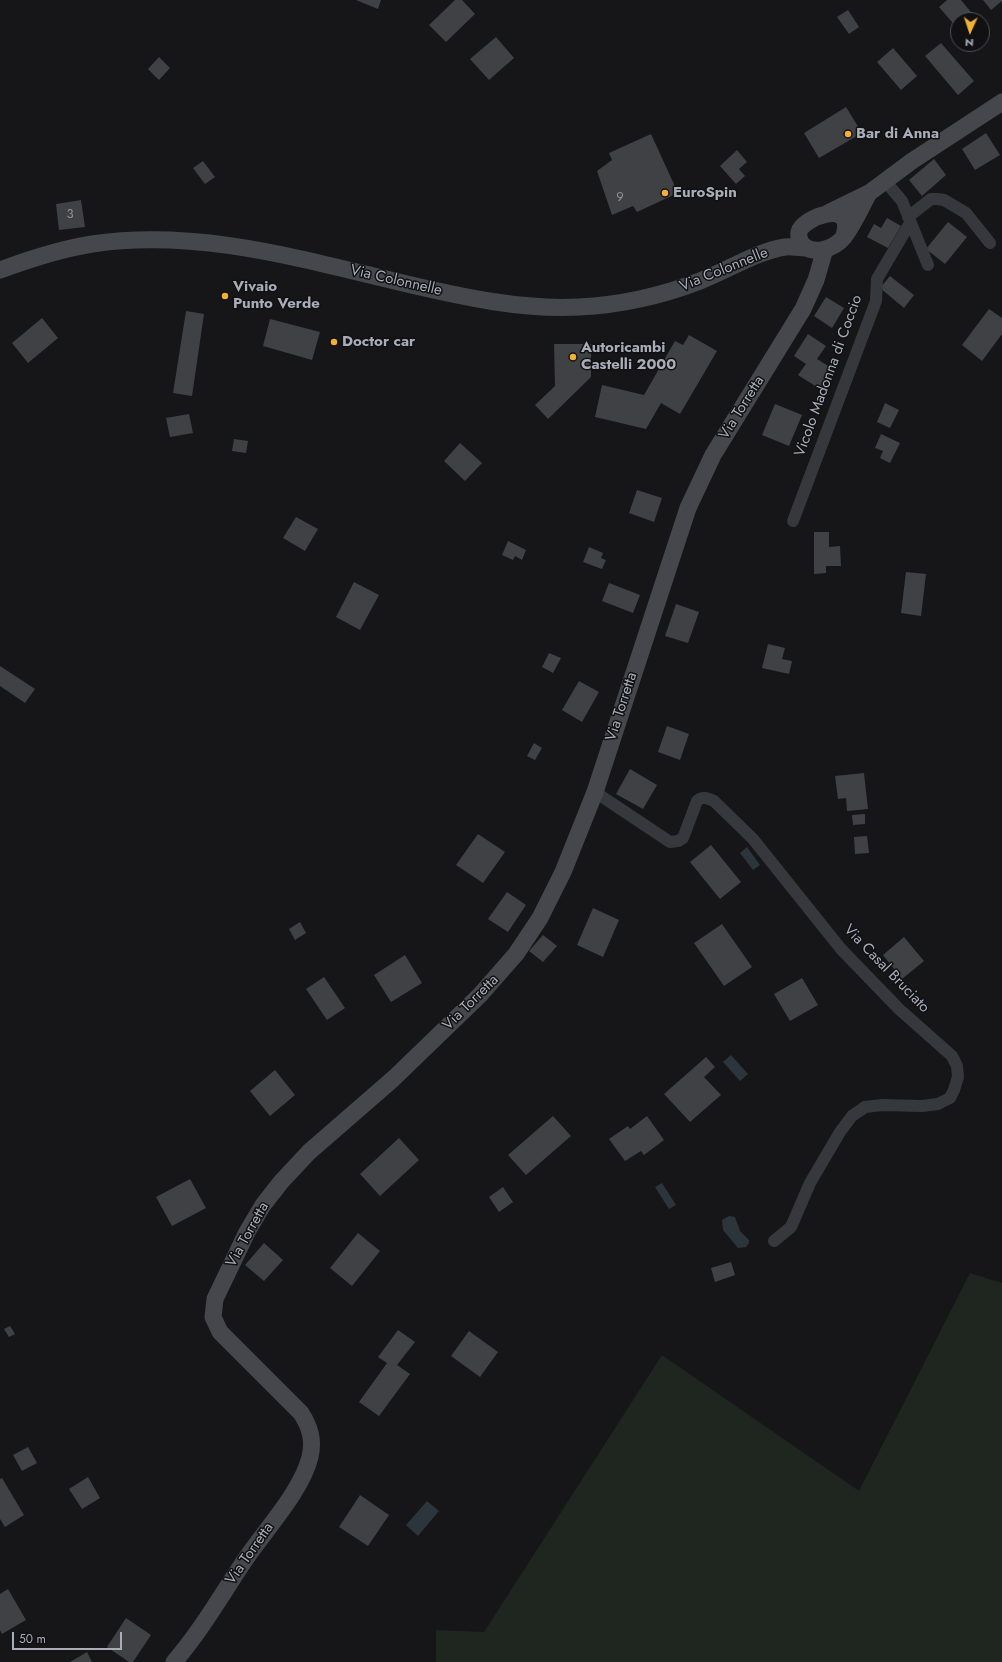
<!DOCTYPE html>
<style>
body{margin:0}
#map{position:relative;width:1002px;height:1662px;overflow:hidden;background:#161618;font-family:Jost,sans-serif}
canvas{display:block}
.north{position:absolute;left:950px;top:12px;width:40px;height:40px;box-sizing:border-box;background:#111113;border:1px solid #4d4f55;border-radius:50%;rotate:183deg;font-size:11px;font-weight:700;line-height:16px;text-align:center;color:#a8adb8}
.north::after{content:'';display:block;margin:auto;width:14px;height:18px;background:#f2b134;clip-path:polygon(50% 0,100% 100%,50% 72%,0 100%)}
.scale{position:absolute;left:12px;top:1632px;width:110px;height:18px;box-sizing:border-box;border:2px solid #a8adb8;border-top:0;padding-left:5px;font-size:12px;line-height:14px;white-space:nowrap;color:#a8adb8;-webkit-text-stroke:3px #111113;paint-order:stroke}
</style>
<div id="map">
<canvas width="1002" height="1662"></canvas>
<div class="north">N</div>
<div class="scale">50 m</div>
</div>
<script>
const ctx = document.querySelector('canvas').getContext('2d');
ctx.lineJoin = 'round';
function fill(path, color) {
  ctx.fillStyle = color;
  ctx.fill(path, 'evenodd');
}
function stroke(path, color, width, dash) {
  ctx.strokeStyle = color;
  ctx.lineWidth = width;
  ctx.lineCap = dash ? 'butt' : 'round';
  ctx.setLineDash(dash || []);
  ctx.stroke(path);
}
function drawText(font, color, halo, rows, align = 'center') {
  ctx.font = font + ' Jost,sans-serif';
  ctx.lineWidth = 3;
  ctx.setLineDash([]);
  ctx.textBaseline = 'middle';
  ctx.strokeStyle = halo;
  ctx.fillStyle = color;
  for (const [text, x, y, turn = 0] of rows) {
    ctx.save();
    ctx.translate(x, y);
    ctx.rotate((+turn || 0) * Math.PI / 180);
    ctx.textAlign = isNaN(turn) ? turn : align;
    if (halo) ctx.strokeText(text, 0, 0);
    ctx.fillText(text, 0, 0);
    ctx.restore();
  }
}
const green = new Path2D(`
 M 970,1273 L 1002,1283 L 1002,1662 L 436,1662 L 436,1630 L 484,1632 L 662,1355 L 859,1491 Z`);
const water = new Path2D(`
 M 747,847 L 760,865 L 753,870 L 740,853 Z
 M 731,1055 L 748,1074 L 740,1081 L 723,1062 Z
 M 662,1183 L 676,1205 L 669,1209 L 655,1187 Z
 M 729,1216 L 735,1217 L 740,1231 L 749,1240 L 749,1243 L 746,1247 L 738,1248 L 723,1230 L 722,1220 Z
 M 427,1501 L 439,1511 L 418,1536 L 406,1525 Z`);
const building = new Path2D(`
 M 356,0 L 381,0 L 378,9 Z
 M 455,0 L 462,0 L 475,14 L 446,42 L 429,25 Z
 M 947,0 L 961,0 L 975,17 L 971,20 L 958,20 L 958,29 L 939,7 Z
 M 983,0 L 1002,0 L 1002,1 L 991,10 Z
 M 848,10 L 859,27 L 849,34 L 837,17 Z
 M 496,37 L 514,58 L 489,80 L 470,59 Z
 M 941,43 L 974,81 L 958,95 L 925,56 Z
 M 893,48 L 917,76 L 901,90 L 877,62 Z
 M 159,57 L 170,68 L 159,80 L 148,69 Z
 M 846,107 L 862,133 L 819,158 L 804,133 Z
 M 986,133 L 1000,155 L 975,170 L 962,149 Z
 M 651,134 L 678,193 L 637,212 L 633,206 L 612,215 L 597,171 L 612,160 L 609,153 Z
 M 737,150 L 747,162 L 739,169 L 745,176 L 736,184 L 720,166 Z
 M 934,159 L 946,175 L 922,196 L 909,180 Z
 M 203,161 L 215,177 L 205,184 L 193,168 Z
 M 81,200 L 85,227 L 59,230 L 56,204 Z
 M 887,218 L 901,226 L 888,248 L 867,237 L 874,224 L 881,228 Z
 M 948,222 L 967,237 L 945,264 L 926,249 Z
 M 890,276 L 914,295 L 904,308 L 880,288 Z
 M 826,297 L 844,308 L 832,328 L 814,316 Z
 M 989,309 L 1002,318 L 1002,334 L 982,361 L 962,345 Z
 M 186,311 L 204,314 L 192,396 L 173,393 Z
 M 42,318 L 58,338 L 28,363 L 12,343 Z
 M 270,319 L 320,332 L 312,360 L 263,346 Z
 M 808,334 L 826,346 L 817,359 L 833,369 L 820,389 L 798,375 L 806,364 L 794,356 Z
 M 689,335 L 717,351 L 680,414 L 661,403 L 646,429 L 595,417 L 602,385 L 644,395 L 675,341 L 683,345 Z
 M 554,344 L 591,344 L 591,377 L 548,419 L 535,405 L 555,386 Z
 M 885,403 L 899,410 L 890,428 L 877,422 Z
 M 775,404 L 802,415 L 789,446 L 762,435 Z
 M 189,414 L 193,433 L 170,437 L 166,418 Z
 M 881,434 L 900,443 L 890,463 L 880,458 L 883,451 L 875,448 Z
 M 234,439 L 248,441 L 246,453 L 232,451 Z
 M 460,443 L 482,463 L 465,481 L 444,461 Z
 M 637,490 L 662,498 L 654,522 L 629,513 Z
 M 296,517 L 318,529 L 305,551 L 283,538 Z
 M 814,532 L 829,532 L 829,547 L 840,546 L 841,566 L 826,566 L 826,573 L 814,574 Z
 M 508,541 L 526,550 L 522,560 L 515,556 L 513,560 L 502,555 Z
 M 589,547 L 603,553 L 601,558 L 606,560 L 602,569 L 583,562 Z
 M 906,572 L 926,574 L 921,616 L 901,613 Z
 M 354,582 L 379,595 L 360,630 L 336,617 Z
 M 609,583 L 640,595 L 633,613 L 602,601 Z
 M 676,604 L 699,612 L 688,643 L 665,636 Z
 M 768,644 L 785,648 L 782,659 L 792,661 L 789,674 L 762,668 Z
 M 549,653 L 561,658 L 553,673 L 542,667 Z
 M 0,666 L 35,689 L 25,703 L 0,686 Z
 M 579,681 L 599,692 L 582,722 L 562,710 Z
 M 667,726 L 689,734 L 680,760 L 658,752 Z
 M 534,743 L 542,748 L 535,760 L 527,756 Z
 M 630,769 L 657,785 L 643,809 L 616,794 Z
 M 864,773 L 868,809 L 847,811 L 846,798 L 838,799 L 835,776 Z
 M 865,814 L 865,824 L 853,825 L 852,815 Z
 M 478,834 L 505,852 L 483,883 L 456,865 Z
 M 867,836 L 869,853 L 855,854 L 854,837 Z
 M 711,845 L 741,882 L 720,899 L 690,862 Z
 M 507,892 L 526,905 L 508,932 L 488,919 Z
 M 593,908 L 619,920 L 603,957 L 577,945 Z
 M 300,922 L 306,933 L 295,940 L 289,929 Z
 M 722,924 L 752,967 L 724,986 L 694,943 Z
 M 543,935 L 557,946 L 543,962 L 529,951 Z
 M 904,937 L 924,961 L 902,979 L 883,955 Z
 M 405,955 L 422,983 L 391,1002 L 374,975 Z
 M 324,977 L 345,1008 L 327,1020 L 306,989 Z
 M 802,978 L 818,1005 L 790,1021 L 774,994 Z
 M 706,1057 L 715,1067 L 704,1077 L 721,1095 L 690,1122 L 664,1094 Z
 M 275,1070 L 295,1095 L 270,1116 L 250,1091 Z
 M 553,1116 L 571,1136 L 526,1175 L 508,1155 Z
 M 647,1116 L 664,1140 L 644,1155 L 641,1151 L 625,1161 L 609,1139 L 628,1126 L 630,1129 Z
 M 399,1138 L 419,1160 L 380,1196 L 360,1174 Z
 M 190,1179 L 206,1208 L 172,1226 L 156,1197 Z
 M 503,1187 L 513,1202 L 499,1212 L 489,1197 Z
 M 358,1233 L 380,1251 L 352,1286 L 330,1268 Z
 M 264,1243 L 283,1260 L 264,1281 L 245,1265 Z
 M 731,1262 L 735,1275 L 715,1282 L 711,1268 Z
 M 10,1326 L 15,1334 L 9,1337 L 4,1329 Z
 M 398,1330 L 415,1342 L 397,1365 L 410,1374 L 379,1416 L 359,1402 L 387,1363 L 378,1357 Z
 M 469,1331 L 498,1352 L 480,1377 L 451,1356 Z
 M 28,1447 L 37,1463 L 22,1471 L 13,1455 Z
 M 88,1477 L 100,1498 L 82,1509 L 69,1489 Z
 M 2,1478 L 24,1515 L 5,1527 L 0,1519 L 0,1479 Z
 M 360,1495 L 389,1515 L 368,1546 L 339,1527 Z
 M 8,1589 L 26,1620 L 2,1634 L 0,1630 L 0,1594 Z
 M 126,1618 L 151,1635 L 133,1662 L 129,1662 L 107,1647 Z
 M 87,1652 L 92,1662 L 70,1662 Z`);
const street = new Path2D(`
 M 885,181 L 902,201 L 928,265
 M 908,217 L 931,199 L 937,199 L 944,200 L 966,213 L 990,243
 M 793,521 L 876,301 L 877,279 L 910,223
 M 595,792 L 670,842 L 678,841 L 683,838 L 697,801 C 702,796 707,798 714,801 L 753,839 L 841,949 L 899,1009 L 952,1056 L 957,1066 L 958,1077 L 954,1090 L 950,1098 L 938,1104 L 922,1106 L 882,1105 L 865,1107 L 852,1116 L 840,1132 L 810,1183 L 791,1227 L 774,1241`);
const secondary = new Path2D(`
 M 828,213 L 869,193 L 912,161 L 1002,102
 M 844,236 C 855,197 802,218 799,232 C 798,237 800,241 802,244 C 813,256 834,249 844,237 C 854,224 861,207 869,193
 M 0,270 C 30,259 60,249 92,244 C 199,228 304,260 407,284 C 463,297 521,310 579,307 C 621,305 661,296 700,281 C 726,271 758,251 785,247 C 791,246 799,248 805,248
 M 174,1662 C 202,1630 223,1592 247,1557 C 267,1528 302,1490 310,1457 C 314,1440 310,1427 301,1413 L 220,1332 L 213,1317 L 215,1299 L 247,1232 L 263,1205 L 281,1182 L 309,1152 L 393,1079 L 480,995 L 516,954 L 540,918 L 563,872 L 595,792 L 688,508 L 713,455 L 803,309 L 816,280 L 825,249`);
const markers = [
 [848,134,4,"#f2b134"],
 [665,193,4,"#f2b134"],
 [225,296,4,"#f2b134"],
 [334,342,4,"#f2b134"],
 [573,357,4,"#f2b134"]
];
const numberNames = [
 ["9",620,198],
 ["3",70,215]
];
const poiNames = [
 ["Bar di Anna",856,134],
 ["EuroSpin",673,193],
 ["Vivaio",233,287],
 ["Punto Verde",233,304],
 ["Doctor car",342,342],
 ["Autoricambi",581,348],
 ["Castelli 2000",581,365]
];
const streetNames = [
 ["Via Colonnelle",724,270,-22],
 ["Via Colonnelle",396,281,13],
 ["Vicolo Madonna di Coccio",829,376,-70],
 ["Via Torretta",742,408,-58],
 ["Via Torretta",622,707,-72],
 ["Via Casal Bruciato",886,969,46],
 ["Via Torretta",471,1003,-45],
 ["Via Torretta",248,1235,-61],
 ["Via Torretta",250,1554,-55]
];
fill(green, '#1e261f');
fill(water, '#2c353c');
fill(building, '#404145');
stroke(street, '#37383d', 12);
stroke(secondary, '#45474d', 17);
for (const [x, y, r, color] of markers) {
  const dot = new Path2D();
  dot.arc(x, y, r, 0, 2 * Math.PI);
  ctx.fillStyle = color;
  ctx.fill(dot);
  stroke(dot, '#111113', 1.5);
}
drawText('13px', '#8e929b', null, numberNames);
drawText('bold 15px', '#a8adb8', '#111113', poiNames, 'left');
drawText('15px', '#a8adb8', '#111113', streetNames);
</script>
